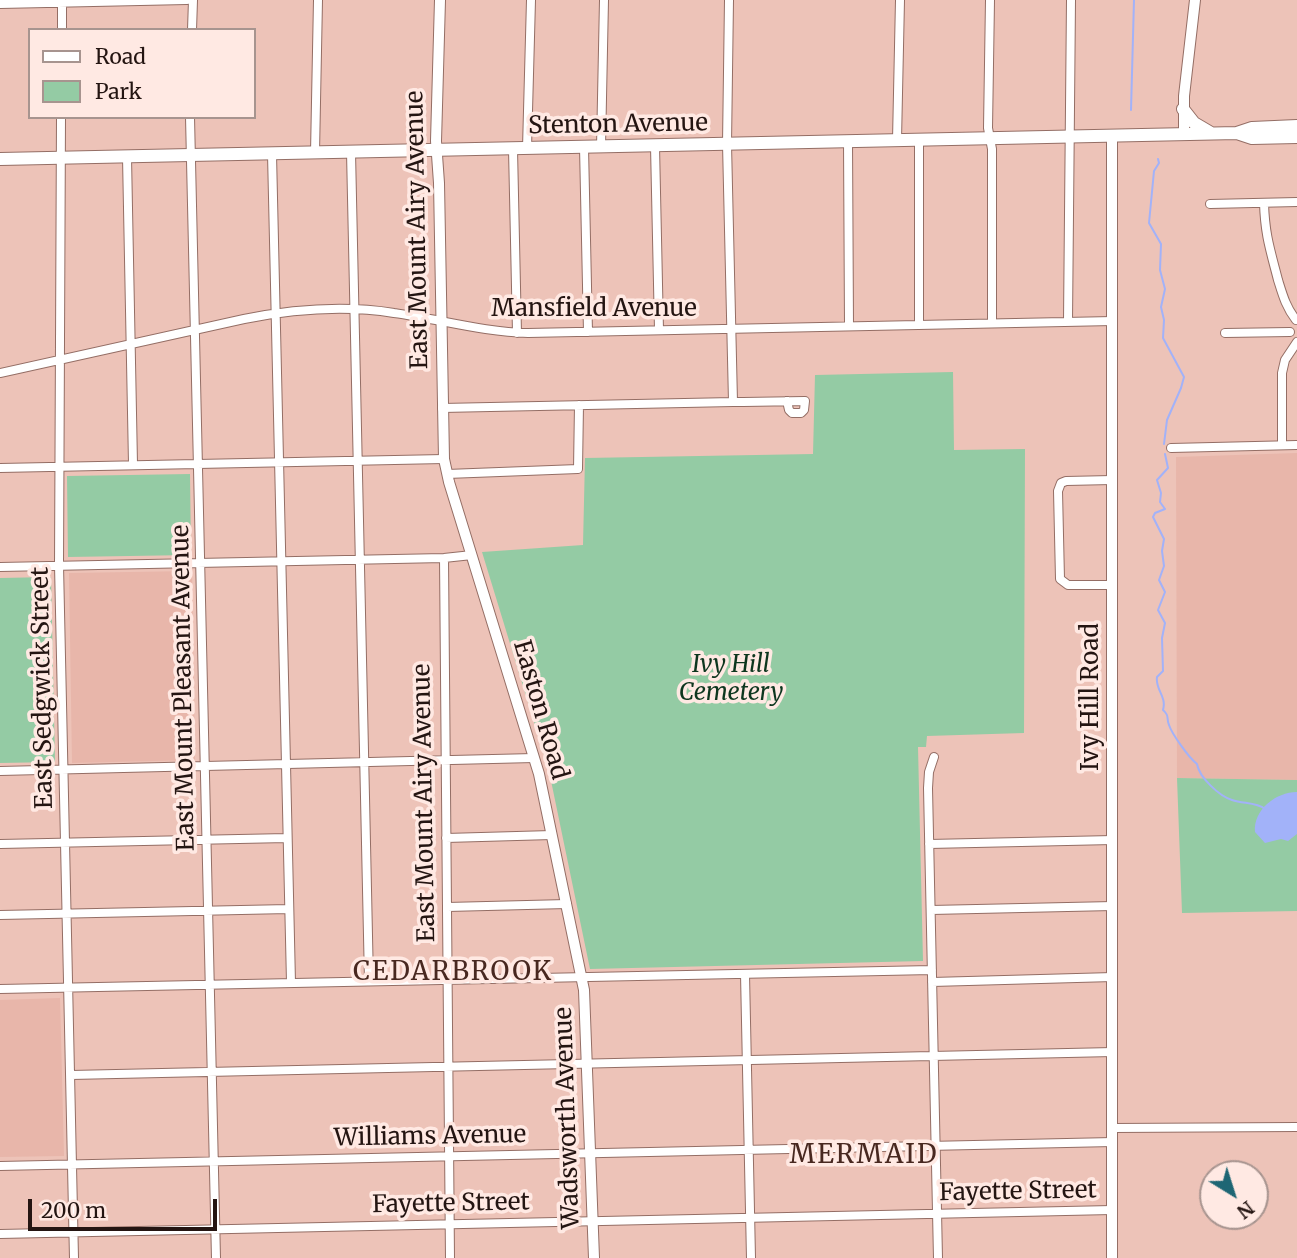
<!DOCTYPE html>
<style>
body{margin:0}
#map{position:relative;width:1297px;height:1258px;overflow:hidden;background:#edc3b8;font-family:Merriweather,serif}
canvas{display:block}
.legend{position:absolute;left:28px;top:28px;width:228px;height:91px;box-sizing:border-box;background:#ffe9e3;border:2px solid #a7948f;margin:0;padding:9px 12px;list-style:none;font-size:21px;color:#241512}
.legend li{display:flex;align-items:center;gap:14px;height:35px}
.legend b{width:35px;border:2px solid #a7948f}
.north{position:absolute;left:1199px;top:1160px;width:70px;height:70px;box-sizing:border-box;background:#ffe9e3;border:2px solid #a7948f;border-radius:50%;rotate:142deg;font-size:19px;font-weight:700;line-height:28px;text-align:center;color:#241512}
.north::after{content:'';display:block;margin:auto;width:24px;height:32px;background:#1e6674;clip-path:polygon(50% 0,100% 100%,50% 72%,0 100%)}
.scale{position:absolute;left:28px;top:1199px;width:189px;height:32px;box-sizing:border-box;border:4px solid #241512;border-top:0;padding-left:9px;font-size:21px;line-height:24px;white-space:nowrap;color:#241512;-webkit-text-stroke:5px #ffe9e3;paint-order:stroke}
</style>
<div id="map">
<canvas width="1297" height="1258"></canvas>
<ul class="legend">
<li><b style="height:9px;background:#fff"></b>Road</li>
<li><b style="height:19px;background:#94cba4"></b>Park</li>
</ul>
<div class="north">N</div>
<div class="scale">200 m</div>
</div>
<script>
const ctx = document.querySelector('canvas').getContext('2d');
ctx.lineJoin = 'round';
function fill(path, color) {
  ctx.fillStyle = color;
  ctx.fill(path, 'evenodd');
}
function stroke(path, color, width, dash) {
  ctx.strokeStyle = color;
  ctx.lineWidth = width;
  ctx.lineCap = dash ? 'butt' : 'round';
  ctx.setLineDash(dash || []);
  ctx.stroke(path);
}
function drawText(font, color, halo, rows, align = 'center') {
  ctx.font = font + ' Merriweather,serif';
  ctx.lineWidth = 7;
  ctx.setLineDash([]);
  ctx.textBaseline = 'middle';
  ctx.strokeStyle = halo;
  ctx.fillStyle = color;
  for (const [text, x, y, turn = 0] of rows) {
    ctx.save();
    ctx.translate(x, y);
    ctx.rotate((+turn || 0) * Math.PI / 180);
    ctx.textAlign = isNaN(turn) ? turn : align;
    if (halo) ctx.strokeText(text, 0, 0);
    ctx.fillText(text, 0, 0);
    ctx.restore();
  }
}
const built = new Path2D(`
 M 1297,453 L 1297,780 L 1177,778 L 1176,457 Z
 M 192,571 L 195,760 L 72,763 L 69,573 Z
 M 60,998 L 64,1156 L 0,1157 L 0,1000 Z`);
const green = new Path2D(`
 M 953,372 L 954,450 L 1025,449 L 1024,733 L 927,736 L 926,747 L 918,747 L 923,961 L 590,969 L 549,771 L 482,552 L 583,545 L 585,458 L 813,454 L 815,375 Z
 M 190,474 L 191,555 L 68,557 L 67,476 Z
 M 51,577 L 55,762 L 0,763 L 0,578 Z
 M 1177,778 L 1297,780 L 1297,911 L 1182,913 Z`);
const water = new Path2D(`
 M 1297,792 L 1297,834 L 1288,841 L 1281,839 L 1265,843 L 1255,832 C 1253,810 1276,792 1297,792 Z`);
const stream = new Path2D(`
 M 1131,110 L 1134,0
 M 1158,159 L 1159,163 L 1154,171 L 1149,223 L 1161,244 L 1160,270 L 1165,289 L 1161,307 L 1164,320 L 1163,338 L 1184,377 L 1181,388 L 1167,420 L 1164,444
 M 1165,454 L 1168,468 L 1157,480 L 1161,493 L 1160,502 L 1165,509 L 1155,513 L 1153,517 L 1164,539 L 1162,551 L 1164,566 L 1159,580 L 1165,592 L 1158,610 L 1165,623 L 1162,638 L 1163,671 L 1157,677 C 1155,690 1167,696 1163,710 C 1170,716 1166,718 1169,725 C 1172,734 1189,758 1197,764 C 1199,777 1219,796 1232,800 C 1243,804 1256,802 1265,809`);
const street = new Path2D(`
 M 729,0 L 727,144 L 733,402
 M 990,0 L 988,128 L 992,149 L 992,323
 M 0,4 L 187,0
 M 62,30 L 62,0
 M 192,30 L 193,0
 M 61,117 L 59,565 L 74,1258
 M 190,117 L 216,1258
 M 897,140 L 900,0
 M 848,141 L 849,326
 M 655,146 L 659,330
 M 584,147 L 588,332
 M 601,147 L 604,0
 M 527,148 L 531,0
 M 513,149 L 517,333
 M 351,152 L 369,981
 M 315,153 L 318,0
 M 272,154 L 291,982
 M 127,157 L 133,464
 M 1264,203 C 1265,235 1270,249 1278,280 C 1283,296 1286,307 1296,320
 M 1210,204 L 1297,202
 M 1068,321 L 1071,0
 M 919,324 L 919,140
 M 1225,333 L 1290,332
 M 0,373 L 244,319 C 294,309 344,305 394,313 C 439,319 483,332 528,333 L 1113,321
 M 442,408 L 733,402 L 743,402 L 805,401 L 804,410 L 801,413 L 792,413 L 789,410 L 787,401
 M 1282,445 L 1282,373 L 1285,360 L 1297,342
 M 1171,448 L 1297,445
 M 0,468 L 444,459
 M 447,474 L 578,469 L 579,405
 M 444,558 L 450,1258
 M 0,567 L 444,558 L 472,555
 M 1112,585 L 1068,585 L 1060,579 L 1058,491 L 1061,483 L 1066,481 L 1112,480
 M 934,757 L 929,772 L 928,788 L 938,1258
 M 0,771 L 534,758
 M 446,838 L 552,835
 M 0,844 L 287,838
 M 929,844 L 1113,840
 M 447,907 L 567,904
 M 931,910 L 1113,906
 M 0,915 L 289,909
 M 745,974 L 751,1258
 M 932,982 L 1113,977
 M 0,989 L 932,970
 M 71,1075 L 1113,1052
 M 1113,1128 L 1297,1127
 M 0,1166 L 1113,1142
 M 0,1234 L 1112,1210`);
const secondary = new Path2D(`
 M 440,0 L 436,141 L 439,183 L 444,459 L 449,482 L 539,774 L 584,990 L 594,1258
 M 1184,134 L 1184,96 L 1195,0
 M 1112,136 L 1112,1258`);
const primary = new Path2D(`
 M 1183,109 L 1194,123 L 1211,133
 M 1237,133 L 1252,138 L 1297,137
 M 0,159 L 1237,133 L 1252,128 L 1297,126`);
const streetNames = [
 ["Stenton Avenue",618,125,-1],
 ["East Mount Airy Avenue",418,230,-91],
 ["Mansfield Avenue",594,309],
 ["East Sedgwick Street",43,688,-91],
 ["East Mount Pleasant Avenue",184,688,-91],
 ["Ivy Hill Road",1091,697,-90],
 ["Easton Road",540,710,74],
 ["East Mount Airy Avenue",425,803,-91],
 ["Wadsworth Avenue",568,1118,-92],
 ["Williams Avenue",430,1137,-1],
 ["Fayette Street",1018,1192,-1],
 ["Fayette Street",451,1204,-1]
];
const parkNames = [
 ["Ivy Hill",731,665],
 ["Cemetery",731,693]
];
const neighbourhoodNames = [
 ["CEDARBROOK",453,973],
 ["MERMAID",864,1156]
];
fill(built, '#e8b6aa');
fill(green, '#94cba4');
fill(water, '#a2b2f9');
stroke(stream, '#a2b2f9', 2);
stroke(street, '#946e65', 10);
stroke(secondary, '#946e65', 12);
stroke(primary, '#946e65', 14);
stroke(street, '#fff', 8);
stroke(secondary, '#fff', 10);
stroke(primary, '#fff', 12);
drawText('24px', '#241512', '#ffe9e3', streetNames);
drawText('italic 24px', '#0d361e', '#ffe9e3', parkNames);
ctx.letterSpacing = '2px';
drawText('26px', '#482820', '#ffe9e3', neighbourhoodNames);
ctx.letterSpacing = '0px';
</script>
